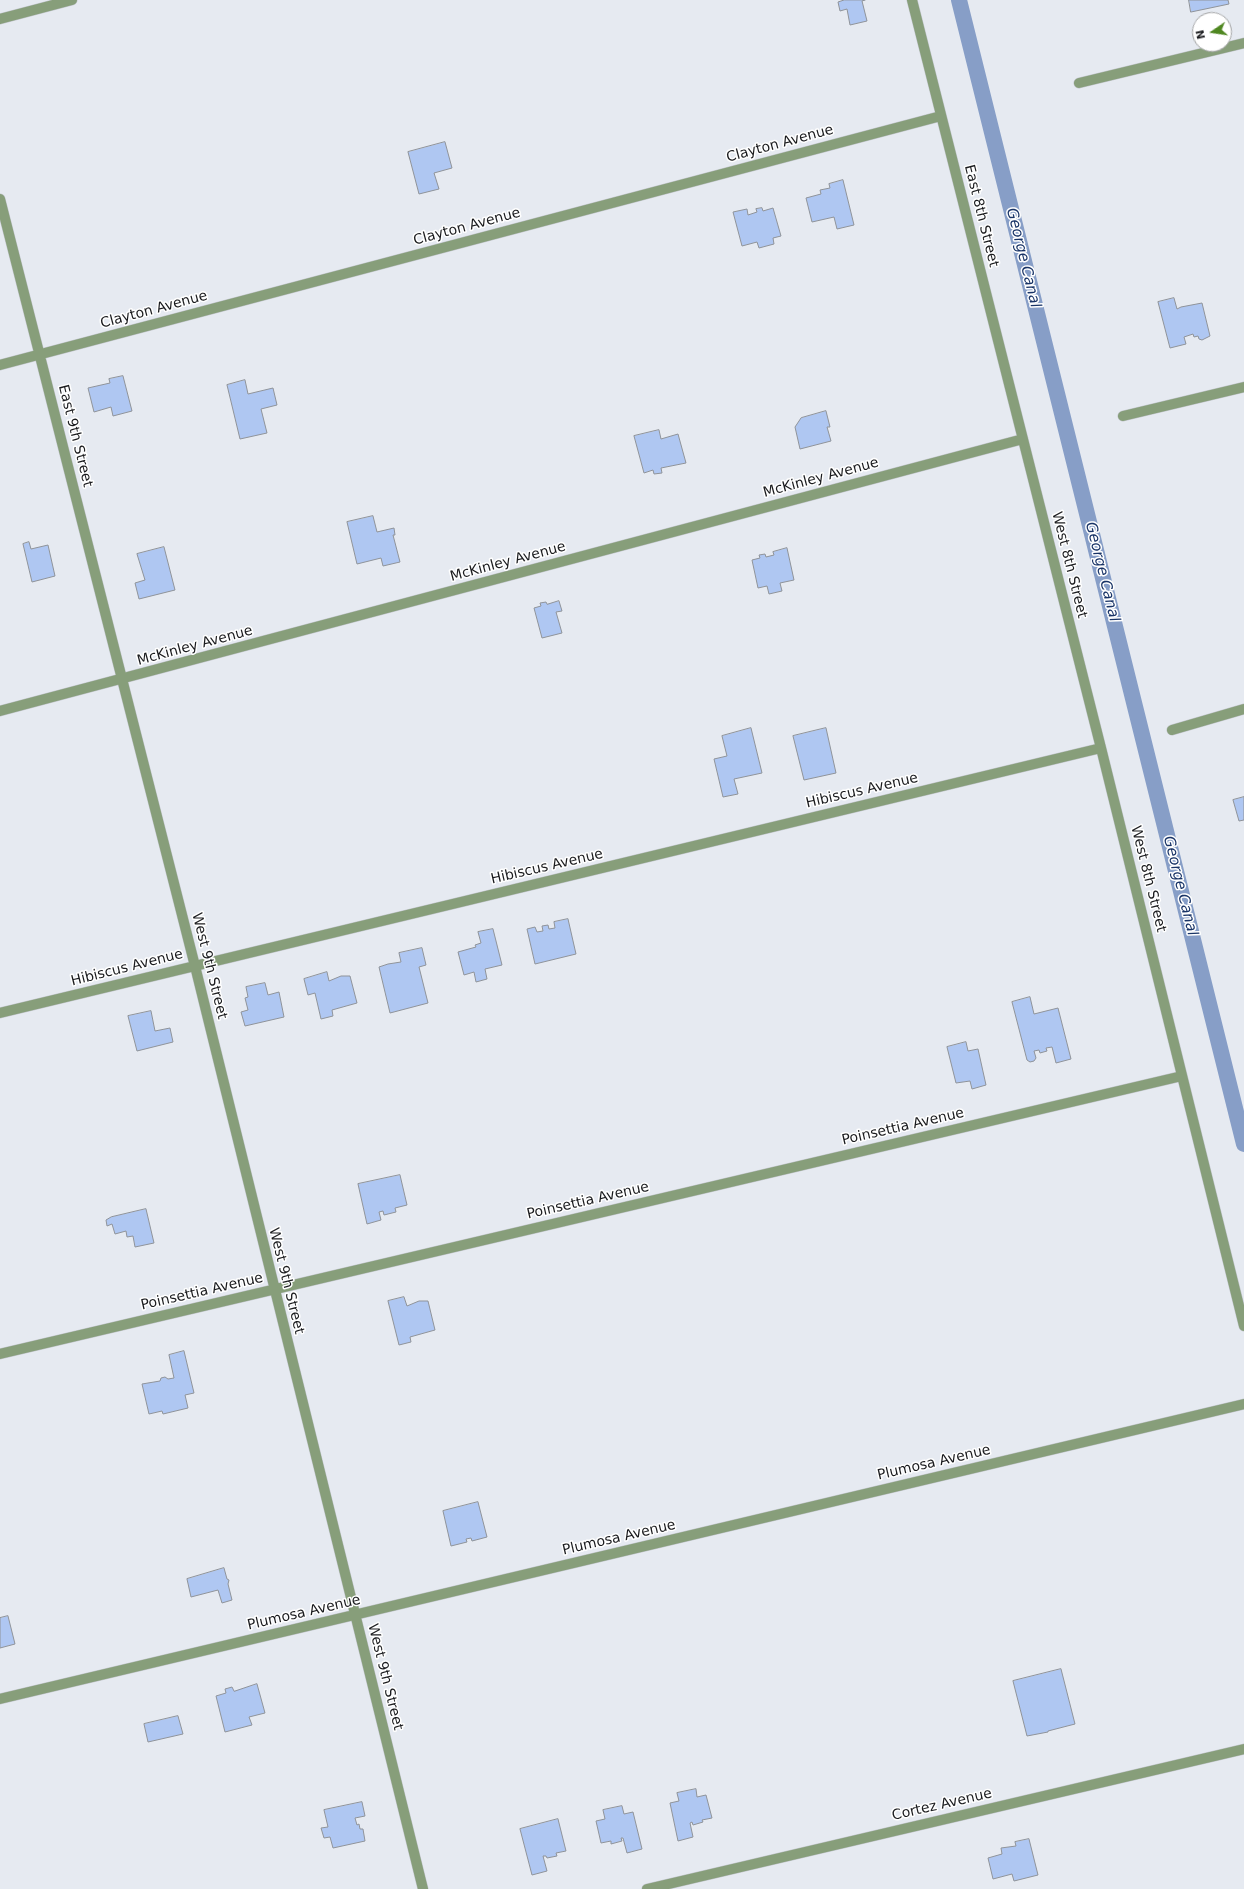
<!DOCTYPE html>
<style>
body{margin:0}
#map{position:relative;width:1244px;height:1889px;overflow:hidden;background:#e6eaf1;font-family:"DejaVu Sans",sans-serif}
canvas{display:block}
.north{position:absolute;left:1192px;top:12px;width:40px;height:40px;box-sizing:border-box;background:#fff;border:1px solid #a3a4a5;border-radius:50%;rotate:257deg;font-size:11px;font-weight:700;line-height:16px;text-align:center;color:#1a1b1e}
.north::after{content:'';display:block;margin:auto;width:14px;height:18px;background:#4f8721;clip-path:polygon(50% 0,100% 100%,50% 72%,0 100%)}
</style>
<div id="map">
<canvas width="1244" height="1889"></canvas>
<div class="north">N</div>
</div>
<script>
const ctx = document.querySelector('canvas').getContext('2d');
ctx.lineJoin = 'round';
function stroke(path, color, width, dash) {
  ctx.strokeStyle = color;
  ctx.lineWidth = width;
  ctx.lineCap = dash ? 'butt' : 'round';
  ctx.setLineDash(dash || []);
  ctx.stroke(path);
}
function fill(path, color) {
  ctx.fillStyle = color;
  ctx.fill(path, 'evenodd');
}
function drawText(font, color, halo, rows, align = 'center') {
  ctx.font = font + ' "DejaVu Sans",sans-serif';
  ctx.lineWidth = 3;
  ctx.setLineDash([]);
  ctx.textBaseline = 'middle';
  ctx.strokeStyle = halo;
  ctx.fillStyle = color;
  for (const [text, x, y, turn = 0] of rows) {
    ctx.save();
    ctx.translate(x, y);
    ctx.rotate((+turn || 0) * Math.PI / 180);
    ctx.textAlign = isNaN(turn) ? turn : align;
    if (halo) ctx.strokeText(text, 0, 0);
    ctx.fillText(text, 0, 0);
    ctx.restore();
  }
}
const canal = new Path2D(`
 M 959,0 L 1244,1144`);
const building = new Path2D(`
 M 865,0 L 862,1 L 867,21 L 850,25 L 847,9 L 840,11 L 838,2 L 844,0 Z
 M 1189,0 L 1228,0 L 1229,4 L 1191,12 Z
 M 445,142 L 452,168 L 434,173 L 439,189 L 419,194 L 408,152 Z
 M 843,180 L 854,225 L 837,229 L 834,217 L 812,222 L 806,198 L 821,194 L 820,190 L 830,188 L 829,184 Z
 M 762,208 L 763,211 L 773,208 L 781,236 L 773,238 L 774,244 L 759,248 L 757,242 L 742,246 L 733,212 L 747,209 L 748,215 L 757,212 L 756,209 Z
 M 1174,298 L 1177,309 L 1181,307 L 1202,303 L 1210,336 L 1202,340 L 1199,339 L 1198,336 L 1194,337 L 1193,334 L 1184,337 L 1186,344 L 1170,348 L 1158,302 Z
 M 123,376 L 132,411 L 113,416 L 111,407 L 94,412 L 88,388 L 110,383 L 109,379 Z
 M 245,380 L 248,394 L 273,388 L 277,405 L 261,409 L 267,433 L 240,439 L 227,385 Z
 M 826,411 L 830,427 L 827,427 L 831,441 L 800,449 L 795,427 L 801,418 Z
 M 659,430 L 661,439 L 678,434 L 686,463 L 661,468 L 662,473 L 654,474 L 653,470 L 644,473 L 634,436 Z
 M 373,516 L 377,532 L 394,528 L 395,535 L 393,535 L 400,562 L 383,566 L 381,558 L 357,564 L 347,522 Z
 M 29,542 L 31,549 L 48,545 L 55,576 L 32,582 L 23,544 Z
 M 164,547 L 175,590 L 139,599 L 135,583 L 145,580 L 137,554 Z
 M 787,548 L 794,580 L 780,583 L 782,591 L 769,594 L 767,586 L 758,588 L 752,560 L 760,558 L 759,555 L 765,554 L 766,557 L 774,555 L 773,552 Z
 M 559,601 L 562,611 L 556,612 L 562,633 L 542,638 L 534,608 L 541,606 L 540,603 L 546,602 L 547,604 Z
 M 751,728 L 762,773 L 734,779 L 738,794 L 723,797 L 714,759 L 727,756 L 722,736 Z
 M 826,728 L 836,773 L 804,780 L 793,736 Z
 M 1244,797 L 1244,820 L 1239,821 L 1233,800 Z
 M 568,919 L 576,954 L 535,964 L 527,929 L 535,927 L 537,932 L 543,931 L 542,926 L 548,925 L 549,929 L 555,928 L 554,922 Z
 M 493,929 L 502,965 L 485,969 L 487,979 L 476,982 L 474,972 L 464,975 L 458,952 L 476,947 L 475,945 L 481,943 L 478,932 Z
 M 422,948 L 426,965 L 419,967 L 428,1003 L 390,1013 L 379,967 L 388,964 L 401,962 L 399,953 Z
 M 327,972 L 329,981 L 341,976 L 350,976 L 357,1003 L 332,1010 L 333,1016 L 321,1019 L 315,993 L 308,995 L 304,979 Z
 M 265,983 L 268,995 L 279,992 L 284,1017 L 245,1026 L 241,1012 L 248,1010 L 245,998 L 248,997 L 246,987 Z
 M 1030,997 L 1034,1014 L 1058,1008 L 1071,1059 L 1056,1063 L 1052,1047 L 1046,1048 L 1047,1051 L 1040,1053 L 1039,1050 L 1034,1051 L 1036,1058 L 1034,1061 L 1030,1062 L 1027,1060 L 1012,1002 Z
 M 151,1011 L 155,1031 L 170,1028 L 173,1042 L 137,1051 L 128,1016 Z
 M 966,1042 L 968,1051 L 978,1049 L 986,1085 L 972,1089 L 970,1081 L 956,1083 L 947,1047 Z
 M 400,1175 L 407,1205 L 395,1208 L 396,1212 L 384,1215 L 383,1211 L 379,1212 L 381,1220 L 367,1224 L 358,1184 Z
 M 146,1209 L 154,1243 L 135,1247 L 133,1236 L 127,1237 L 126,1231 L 115,1234 L 112,1224 L 107,1226 L 106,1220 L 111,1217 Z
 M 404,1297 L 407,1306 L 419,1301 L 428,1301 L 435,1330 L 410,1337 L 411,1342 L 399,1345 L 388,1301 Z
 M 184,1351 L 194,1393 L 185,1395 L 188,1408 L 163,1414 L 162,1411 L 149,1414 L 142,1384 L 160,1381 L 161,1378 L 165,1377 L 168,1379 L 174,1378 L 169,1355 Z
 M 478,1502 L 487,1537 L 472,1541 L 471,1538 L 466,1539 L 467,1542 L 451,1546 L 443,1511 Z
 M 224,1568 L 227,1579 L 229,1580 L 228,1584 L 232,1600 L 222,1603 L 218,1590 L 191,1597 L 187,1579 Z
 M 8,1616 L 15,1644 L 0,1648 L 0,1618 Z
 M 1061,1669 L 1075,1724 L 1048,1731 L 1048,1732 L 1027,1736 L 1013,1681 Z
 M 257,1684 L 265,1713 L 249,1717 L 252,1725 L 225,1732 L 216,1696 L 226,1693 L 225,1689 L 232,1687 L 234,1691 Z
 M 178,1716 L 183,1734 L 148,1742 L 144,1724 Z
 M 696,1789 L 697,1797 L 706,1795 L 712,1818 L 702,1820 L 703,1822 L 693,1825 L 692,1822 L 690,1823 L 693,1837 L 678,1841 L 670,1803 L 679,1801 L 677,1793 Z
 M 362,1802 L 365,1816 L 355,1818 L 357,1825 L 359,1824 L 360,1829 L 363,1829 L 365,1841 L 333,1848 L 330,1837 L 324,1838 L 321,1828 L 328,1827 L 324,1810 Z
 M 622,1806 L 624,1814 L 633,1812 L 642,1849 L 627,1853 L 623,1838 L 621,1838 L 622,1841 L 611,1844 L 611,1841 L 601,1843 L 596,1821 L 605,1819 L 603,1810 Z
 M 558,1819 L 566,1851 L 556,1853 L 557,1856 L 547,1858 L 546,1856 L 543,1856 L 547,1871 L 532,1875 L 520,1829 Z
 M 1029,1839 L 1038,1875 L 1014,1881 L 1012,1874 L 993,1879 L 988,1858 L 1002,1854 L 1001,1848 L 1016,1846 L 1015,1842 Z`);
const minor = new Path2D(`
 M 912,0 L 1101,748 L 1244,1326
 M 0,19 L 72,0
 M 1079,83 L 1244,43
 M 0,199 L 195,966 L 423,1889
 M 0,365 L 941,116
 M 1123,416 L 1244,387
 M 0,711 L 1023,439
 M 1172,730 L 1244,709
 M 0,1013 L 1101,748
 M 0,1354 L 1182,1076
 M 0,1699 L 1244,1404
 M 647,1889 L 1244,1749`);
const streetNames = [
 ["Clayton Avenue",780,144,-15],
 ["East 8th Street",981,216,76],
 ["Clayton Avenue",467,227,-15],
 ["Clayton Avenue",154,310,-15],
 ["East 9th Street",75,436,76],
 ["McKinley Avenue",821,478,-15],
 ["McKinley Avenue",508,562,-15],
 ["West 8th Street",1069,565,76],
 ["McKinley Avenue",195,646,-15],
 ["Hibiscus Avenue",862,791,-13],
 ["Hibiscus Avenue",547,867,-13],
 ["West 8th Street",1148,879,76],
 ["West 9th Street",209,966,76],
 ["Hibiscus Avenue",127,968,-14],
 ["Poinsettia Avenue",903,1127,-13],
 ["Poinsettia Avenue",588,1201,-13],
 ["West 9th Street",286,1281,76],
 ["Poinsettia Avenue",202,1292,-13],
 ["Plumosa Avenue",934,1463,-13],
 ["Plumosa Avenue",619,1538,-13],
 ["Plumosa Avenue",304,1613,-13],
 ["West 9th Street",385,1677,76],
 ["Cortez Avenue",942,1805,-13]
];
const waterNames = [
 ["George Canal",1023,258,76],
 ["George Canal",1102,572,76],
 ["George Canal",1180,886,76]
];
stroke(canal, '#879ec7', 16);
fill(building, '#afc7f2');
stroke(building, '#8f9399', 1);
stroke(minor, '#c1c5cb', 11);
stroke(minor, '#879e7a', 10);
drawText('14px', '#1a1b1e', '#fff', streetNames);
drawText('italic 15px', '#183366', '#fff', waterNames);
</script>
